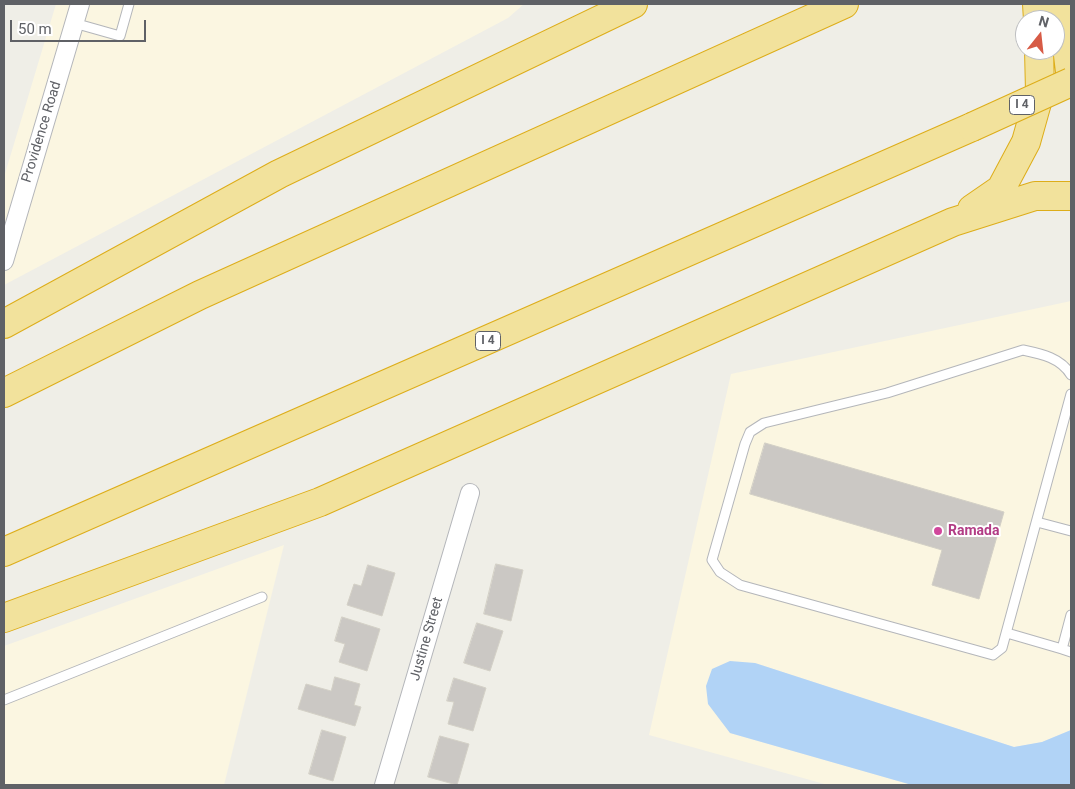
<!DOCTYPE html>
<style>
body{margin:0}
#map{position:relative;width:1075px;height:789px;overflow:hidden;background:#efeee7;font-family:Roboto,sans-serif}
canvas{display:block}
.frame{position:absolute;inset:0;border:5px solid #5f6166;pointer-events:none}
.north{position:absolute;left:1015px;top:10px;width:50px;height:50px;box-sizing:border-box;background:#fff;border:1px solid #bfc0c2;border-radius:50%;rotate:16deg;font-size:14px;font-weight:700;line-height:20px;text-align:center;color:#5f6166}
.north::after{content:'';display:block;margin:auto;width:18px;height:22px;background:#d75b46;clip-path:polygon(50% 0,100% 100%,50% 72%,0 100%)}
.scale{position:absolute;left:10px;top:20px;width:136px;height:22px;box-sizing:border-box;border:2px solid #5f6166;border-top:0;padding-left:6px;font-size:15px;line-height:18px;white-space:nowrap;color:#5f6166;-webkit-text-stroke:4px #fff;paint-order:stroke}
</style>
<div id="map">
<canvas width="1075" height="789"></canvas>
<div class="frame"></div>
<div class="north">N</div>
<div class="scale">50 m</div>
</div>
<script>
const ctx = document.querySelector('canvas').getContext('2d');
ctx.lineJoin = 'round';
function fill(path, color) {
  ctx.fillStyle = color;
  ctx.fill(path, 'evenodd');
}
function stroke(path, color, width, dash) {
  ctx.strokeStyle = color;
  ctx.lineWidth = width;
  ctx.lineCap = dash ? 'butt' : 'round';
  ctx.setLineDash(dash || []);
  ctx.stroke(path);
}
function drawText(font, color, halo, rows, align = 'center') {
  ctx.font = font + ' Roboto,sans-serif';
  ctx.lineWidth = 4;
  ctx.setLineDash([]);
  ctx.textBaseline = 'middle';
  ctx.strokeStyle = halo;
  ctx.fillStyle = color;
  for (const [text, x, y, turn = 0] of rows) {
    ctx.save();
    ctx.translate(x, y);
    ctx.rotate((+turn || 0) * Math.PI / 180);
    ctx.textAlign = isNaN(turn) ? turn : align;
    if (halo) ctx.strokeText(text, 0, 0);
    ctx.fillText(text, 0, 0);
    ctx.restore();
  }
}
const commercial = new Path2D(`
 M 56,4 L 524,4 L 508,18 L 4,285 L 4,177 Z
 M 1071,301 L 1071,730 L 1042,742 L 1014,747 L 755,663 L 730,733 L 912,785 L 828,785 L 649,735 L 731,374 Z
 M 284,545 L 224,785 L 4,785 L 4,646 Z`);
const water = new Path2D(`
 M 730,661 L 755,663 L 1014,747 L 1042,742 L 1071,730 L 1071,785 L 912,785 L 730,733 L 708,704 L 706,686 L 712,669 Z`);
const building = new Path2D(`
 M 765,443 L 1004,512 L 979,599 L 932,585 L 942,550 L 750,494 Z
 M 496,564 L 523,570 L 511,621 L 484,614 Z
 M 368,565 L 395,573 L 382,616 L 347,605 L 354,584 L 361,586 Z
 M 342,617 L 380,629 L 367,671 L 339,662 L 345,644 L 335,641 Z
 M 477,623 L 503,631 L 490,671 L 464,663 Z
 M 335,677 L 360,684 L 354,705 L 361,707 L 355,726 L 298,709 L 306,684 L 331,691 Z
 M 454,678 L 486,688 L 473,731 L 448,724 L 454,702 L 447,701 Z
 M 322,730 L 346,737 L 333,781 L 309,774 Z
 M 440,736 L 469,744 L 457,785 L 428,777 Z`);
const lane = new Path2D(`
 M 74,23 L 120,36 L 129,4
 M 1071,375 C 1061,358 1042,354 1023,350 L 887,393 L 764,423 L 750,432 L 745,444 L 712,560 L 720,572 L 740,585 L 993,655 L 1002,648 L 1071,394
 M 1037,522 L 1071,531
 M 1071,615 L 1062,649 L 1071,652
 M 1007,633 L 1062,649
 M 4,700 L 262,597`);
const street = new Path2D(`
 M 4,261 L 80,4
 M 384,785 L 470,493`);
const highway = new Path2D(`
 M 1037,4 L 1038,20
 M 1062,4 L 1071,80
 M 972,209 L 1001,189 L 1026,142 L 1040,92 L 1039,50
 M 4,324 L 279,174 L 633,4
 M 4,393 L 200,295 L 844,4
 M 4,552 L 972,127
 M 4,618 L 320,502 L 953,222 L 1035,196 L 1071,196`);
const highwayBridge = new Path2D(`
 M 972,127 L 1071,82`);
const markers = [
 [938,531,5,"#d1479c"]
];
const shields = [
 [1022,105,25],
 [488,341,25]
];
const shieldNames = [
 ["I 4",1022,105],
 ["I 4",488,341]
];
const streetNames = [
 ["Providence Road",42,132,-73],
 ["Justine Street",427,639,-74]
];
const hotelNames = [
 ["Ramada",948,531]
];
fill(commercial, '#fbf6e1');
fill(water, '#b1d3f6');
fill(building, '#cbc8c4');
stroke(building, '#d3d0c6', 1);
stroke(lane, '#b4b6ba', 11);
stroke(street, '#b4b6ba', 20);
stroke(highway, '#ddad19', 30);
stroke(lane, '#fff', 9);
stroke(street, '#fff', 18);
stroke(highway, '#f2e29c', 28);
stroke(highwayBridge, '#ddad19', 30, []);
stroke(highwayBridge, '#f2e29c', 28);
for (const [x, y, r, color] of markers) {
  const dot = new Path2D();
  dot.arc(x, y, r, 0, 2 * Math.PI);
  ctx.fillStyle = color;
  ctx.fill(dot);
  stroke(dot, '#fff', 2);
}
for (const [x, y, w] of shields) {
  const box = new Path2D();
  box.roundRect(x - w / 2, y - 9.5, w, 19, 4);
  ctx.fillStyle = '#fff';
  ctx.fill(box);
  stroke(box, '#5f6166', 1);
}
drawText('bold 12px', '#5f6166', null, shieldNames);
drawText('14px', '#5f6166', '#fff', streetNames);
drawText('bold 14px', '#b23c85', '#fff', hotelNames, 'left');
</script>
